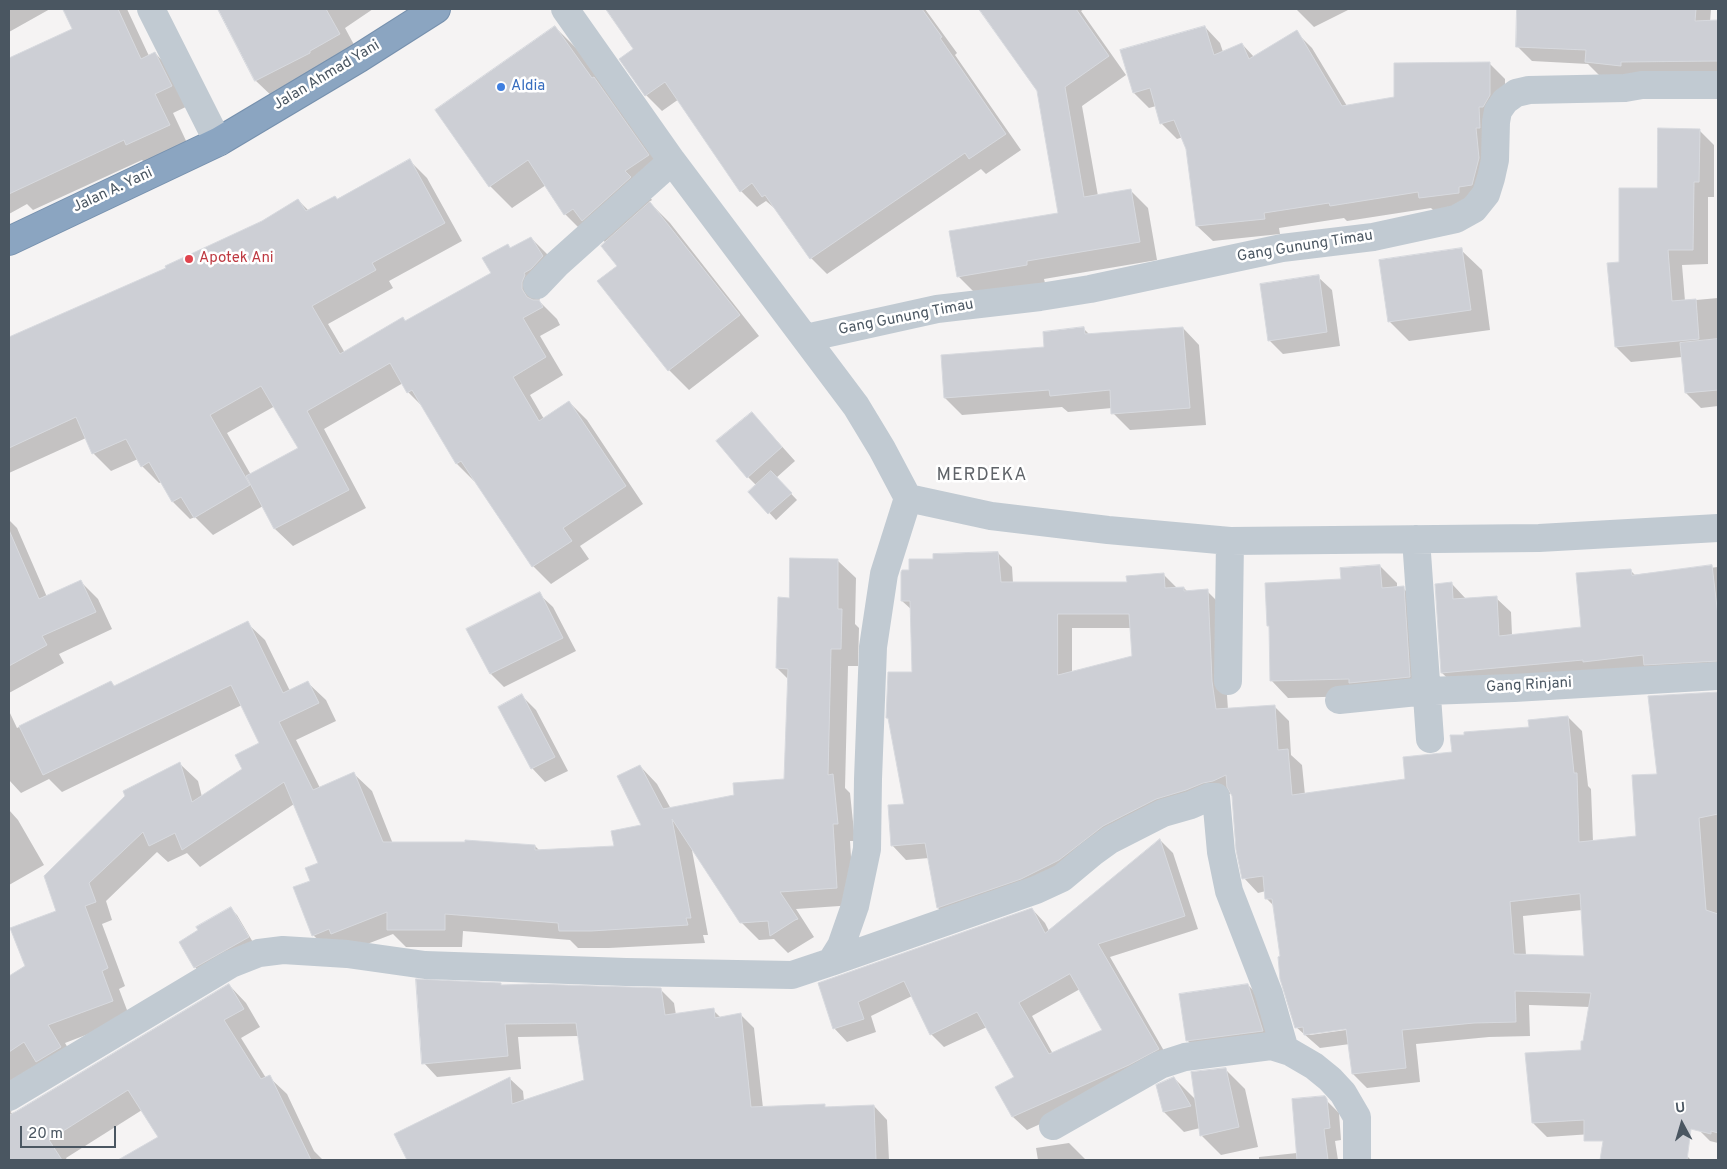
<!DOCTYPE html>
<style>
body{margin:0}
#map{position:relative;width:1727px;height:1169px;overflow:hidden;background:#f5f3f3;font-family:Overpass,sans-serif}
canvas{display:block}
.frame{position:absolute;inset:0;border:10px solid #4a5661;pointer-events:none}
.north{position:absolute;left:1657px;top:1099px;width:50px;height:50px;-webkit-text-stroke:4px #fff;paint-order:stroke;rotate:354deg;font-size:14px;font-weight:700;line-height:20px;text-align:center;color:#4a5661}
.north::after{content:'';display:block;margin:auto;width:18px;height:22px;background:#4a5661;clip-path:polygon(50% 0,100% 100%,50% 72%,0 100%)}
.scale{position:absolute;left:20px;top:1126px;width:96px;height:22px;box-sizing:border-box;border:2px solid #4a5661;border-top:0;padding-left:6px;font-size:15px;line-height:18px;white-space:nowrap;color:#4a5661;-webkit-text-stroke:4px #fff;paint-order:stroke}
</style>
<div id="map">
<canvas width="1727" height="1169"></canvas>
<div class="frame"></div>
<div class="north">U</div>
<div class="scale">20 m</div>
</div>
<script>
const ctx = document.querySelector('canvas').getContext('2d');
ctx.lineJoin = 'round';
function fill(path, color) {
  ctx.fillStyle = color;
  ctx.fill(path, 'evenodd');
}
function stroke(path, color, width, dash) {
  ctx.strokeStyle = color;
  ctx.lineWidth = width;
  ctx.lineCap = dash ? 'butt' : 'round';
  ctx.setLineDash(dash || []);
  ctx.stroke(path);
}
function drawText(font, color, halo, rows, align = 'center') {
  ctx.font = font + ' Overpass,sans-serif';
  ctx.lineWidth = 5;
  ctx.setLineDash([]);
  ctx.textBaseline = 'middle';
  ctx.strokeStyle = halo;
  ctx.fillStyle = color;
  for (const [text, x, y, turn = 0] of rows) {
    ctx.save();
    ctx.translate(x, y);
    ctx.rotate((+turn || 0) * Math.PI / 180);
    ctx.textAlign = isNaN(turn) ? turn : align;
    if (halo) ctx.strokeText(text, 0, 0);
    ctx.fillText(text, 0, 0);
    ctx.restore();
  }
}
const shadow = new Path2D(`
 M 9,9 L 50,9 L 9,32 Z
 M 64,9 L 127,9 L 149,56 L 155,53 L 174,73 L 190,105 L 173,113 L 188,145 L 146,164 L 142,160 L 33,210 L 27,204 L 9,214 L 9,60 L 74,30 Z
 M 219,9 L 373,9 L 345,28 L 359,54 L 276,100 L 256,81 Z
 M 608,9 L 925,9 L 957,53 L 955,55 L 1021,150 L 986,174 L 981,169 L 827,274 L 811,258 L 779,212 L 766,201 L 757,207 L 741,191 L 679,99 L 662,111 L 646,95 L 635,50 Z
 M 997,9 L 1084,9 L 1081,11 L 1126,75 L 1082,106 L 1098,196 L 1130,190 L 1148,208 L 1157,260 L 1044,279 L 1045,283 L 977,295 L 958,276 L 1059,214 L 1038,90 L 986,17 Z
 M 1296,9 L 1350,9 L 1314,27 Z
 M 1519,9 L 1711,9 L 1710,22 L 1718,21 L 1718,75 L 1601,77 L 1588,64 L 1532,61 L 1517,46 Z
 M 555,27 L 577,49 L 670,178 L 647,193 L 652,200 L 649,202 L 670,223 L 759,336 L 689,390 L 669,370 L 599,281 L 618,266 L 606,243 L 594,232 L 587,236 L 565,214 L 546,185 L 512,208 L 490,186 L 436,111 Z
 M 1205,27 L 1220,43 L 1223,52 L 1242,44 L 1254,57 L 1296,32 L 1312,48 L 1347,106 L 1396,98 L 1489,63 L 1505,79 L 1505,111 L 1491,190 L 1436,213 L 1431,208 L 1347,221 L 1344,218 L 1279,228 L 1280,234 L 1213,241 L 1197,226 L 1187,149 L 1183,137 L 1177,139 L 1161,123 L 1156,106 L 1149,108 L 1134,93 Z
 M 1699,130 L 1714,145 L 1714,197 L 1708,197 L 1708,264 L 1682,265 L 1685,301 L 1718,298 L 1718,406 L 1701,408 L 1686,393 L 1682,357 L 1631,362 L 1616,347 L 1621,263 L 1658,189 Z
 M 409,160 L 427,178 L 462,241 L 389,281 L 393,288 L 328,324 L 345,353 L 403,319 L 406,322 L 493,274 L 511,249 L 531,238 L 549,256 L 542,293 L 539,301 L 557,319 L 560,325 L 540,336 L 563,375 L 530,395 L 544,419 L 569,402 L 587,420 L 643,504 L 580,546 L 589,559 L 551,584 L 533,566 L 476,480 L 474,481 L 457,464 L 422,406 L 408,392 L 403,383 L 324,429 L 366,508 L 293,546 L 275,529 L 263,506 L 213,535 L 195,517 L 190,519 L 173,502 L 162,482 L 159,483 L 142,466 L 138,459 L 111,471 L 93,453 L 86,438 L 9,473 L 9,338 L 167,269 L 263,222 L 298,200 L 309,211 L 338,200 ZM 275,406 L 300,449 L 251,475 L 227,433 Z
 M 1461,250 L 1482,270 L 1490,330 L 1409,341 L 1389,321 Z
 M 1318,277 L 1332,290 L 1340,346 L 1283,354 L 1269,340 Z
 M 1083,328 L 1090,335 L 1183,328 L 1199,345 L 1206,425 L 1130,430 L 1113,413 L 1112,408 L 1068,412 L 1062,407 L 962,415 L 945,398 Z
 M 752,413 L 795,461 L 776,478 L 797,500 L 776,520 L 750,492 L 757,486 L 748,477 Z
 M 9,520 L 17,528 L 47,597 L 81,582 L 98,599 L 112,629 L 59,654 L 64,663 L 9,693 Z
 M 998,553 L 1012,567 L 1013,583 L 1128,584 L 1163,574 L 1177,588 L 1184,588 L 1188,592 L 1207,591 L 1221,605 L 1228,710 L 1275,707 L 1289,721 L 1291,755 L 1302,765 L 1305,795 L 1407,780 L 1453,753 L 1568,717 L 1582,731 L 1588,786 L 1591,789 L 1593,842 L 1637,837 L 1658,775 L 1649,697 L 1718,693 L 1718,914 L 1715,915 L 1718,916 L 1718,1143 L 1710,1141 L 1696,1127 L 1547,1137 L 1533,1123 L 1582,1051 L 1590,1007 L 1529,1005 L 1530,1036 L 1489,1037 L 1416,1044 L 1420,1082 L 1367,1088 L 1353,1074 L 1350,1044 L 1320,1048 L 1296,1027 L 1282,957 L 1274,906 L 1267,899 L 1266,891 L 1258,893 L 1244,878 L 1232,793 L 952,922 L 938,908 L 929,858 L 906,860 L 892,845 L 905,805 L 890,720 L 887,718 L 914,673 L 912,610 L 902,601 L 911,571 L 934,560 ZM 1072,628 L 1131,628 L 1133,657 L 1072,673 ZM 1582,910 L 1585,957 L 1526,955 L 1523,916 ZM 1352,1027 L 1353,1029 L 1310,1035 L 1307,1033 Z
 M 838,561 L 856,578 L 855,624 L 859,628 L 858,666 L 848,666 L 845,788 L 850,793 L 855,841 L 850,841 L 854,905 L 796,909 L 814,937 L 788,953 L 774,939 L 759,940 L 741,922 L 691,845 L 708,935 L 703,935 L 705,943 L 609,948 L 578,948 L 570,940 L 463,931 L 462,947 L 406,947 L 393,934 L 349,951 L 331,952 L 313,935 L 312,882 L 319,864 L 294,804 L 200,867 L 187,853 L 168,862 L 157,852 L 106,901 L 112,920 L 102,924 L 125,986 L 119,989 L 130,1018 L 65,1043 L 78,1065 L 12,1108 L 11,1113 L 18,1112 L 229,985 L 246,1003 L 260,1027 L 241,1038 L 266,1078 L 269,1077 L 287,1094 L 314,1151 L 323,1160 L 121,1160 L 160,1137 L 142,1110 L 66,1158 L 67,1160 L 9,1160 L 9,977 L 26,967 L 58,911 L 180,764 L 198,781 L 202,797 L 243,770 L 261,743 L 242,705 L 62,792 L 49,779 L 21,793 L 9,780 L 9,711 L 17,728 L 111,682 L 115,687 L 247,623 L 265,640 L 290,691 L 308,683 L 326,700 L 336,721 L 296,740 L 320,788 L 354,774 L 372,791 L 393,844 L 535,846 L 540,851 L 616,847 L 643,826 L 640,766 L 657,784 L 671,809 L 735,796 L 786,780 L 789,680 L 777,668 L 791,599 Z
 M 1380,566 L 1397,583 L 1397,588 L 1403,588 L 1420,605 L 1427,694 L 1288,698 L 1271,680 L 1270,627 L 1269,626 L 1342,580 Z
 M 1718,567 L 1718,675 L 1457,687 L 1442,673 L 1452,584 L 1466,599 L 1496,598 L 1511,612 L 1512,635 L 1582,628 L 1631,571 L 1636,576 Z
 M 539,594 L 553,607 L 576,651 L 504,687 L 491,674 L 468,630 Z
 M 522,696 L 536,710 L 568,771 L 545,782 L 532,768 Z
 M 9,810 L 18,820 L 44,865 L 9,885 Z
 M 1160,840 L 1173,853 L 1198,929 L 1110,957 L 1171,1063 L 1142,1078 L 1027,1130 L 1013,1117 L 997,1087 L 1016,1077 L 987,1027 L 944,1047 L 931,1034 L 912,996 L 871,1016 L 876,1032 L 847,1042 L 834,1028 L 819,984 L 1032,909 L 1045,923 L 1049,931 ZM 1080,989 L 1104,1030 L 1053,1054 L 1032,1016 Z
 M 230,908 L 237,915 L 254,944 L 201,974 L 195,967 L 200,931 Z
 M 1248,985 L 1262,999 L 1276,1044 L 1201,1054 L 1187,1040 Z
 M 502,986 L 660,989 L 674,1003 L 676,1015 L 713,1010 L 721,1018 L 741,1015 L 754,1028 L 763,1108 L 824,1106 L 827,1108 L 874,1106 L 887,1120 L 889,1160 L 411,1160 L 509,1078 L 523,1091 L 524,1101 L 585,1081 L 579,1036 L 518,1037 L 521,1069 L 437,1077 L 424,1063 Z
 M 1225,1069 L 1245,1089 L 1258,1147 L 1221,1155 L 1201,1135 L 1200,1128 L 1184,1132 L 1164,1112 L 1158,1086 L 1174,1078 L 1196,1100 Z
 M 1324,1098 L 1339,1113 L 1341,1140 L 1335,1141 L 1338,1160 L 1259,1160 L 1259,1157 L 1297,1153 Z
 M 1069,1143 L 1086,1160 L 1038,1160 L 1036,1148 Z
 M 1687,1156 L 1691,1160 L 1647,1160 Z`);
const building = new Path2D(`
 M 63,9 L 118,9 L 141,59 L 155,52 L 172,86 L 155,94 L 170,125 L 126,145 L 124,140 L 9,194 L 9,58 L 72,29 Z
 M 218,9 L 326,9 L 340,34 L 310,51 L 310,53 L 255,81 Z
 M 606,9 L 922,9 L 942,37 L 940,38 L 1006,134 L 969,159 L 965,153 L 810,259 L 765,195 L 762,197 L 752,183 L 740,192 L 665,82 L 645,96 L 619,59 L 633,49 Z
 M 979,9 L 1076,9 L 1109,56 L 1065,87 L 1084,197 L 1131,189 L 1140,242 L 1027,261 L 1027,265 L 957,277 L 949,231 L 1058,213 L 1037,91 Z
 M 1517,9 L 1696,9 L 1695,21 L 1718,20 L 1718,61 L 1621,62 L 1621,66 L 1585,62 L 1586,50 L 1516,47 Z
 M 555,26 L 592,78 L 594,77 L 649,155 L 625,171 L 631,177 L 582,221 L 573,209 L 564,215 L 528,160 L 489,187 L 435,110 Z
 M 1205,26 L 1214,55 L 1242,43 L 1249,59 L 1297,30 L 1342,106 L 1394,97 L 1394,63 L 1490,62 L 1490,95 L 1483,107 L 1479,107 L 1480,128 L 1476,128 L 1479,158 L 1472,185 L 1459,187 L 1459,193 L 1419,198 L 1418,192 L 1330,206 L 1329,203 L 1264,213 L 1265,219 L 1196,226 L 1186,149 L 1174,120 L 1160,124 L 1150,88 L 1133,93 L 1120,50 Z
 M 1658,128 L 1700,129 L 1699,182 L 1694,182 L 1693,250 L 1668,250 L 1672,301 L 1696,299 L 1699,339 L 1615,347 L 1607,263 L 1619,262 L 1619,188 L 1657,188 Z
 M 410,159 L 445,223 L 372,263 L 376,270 L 312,306 L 340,354 L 403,317 L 405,321 L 491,273 L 482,258 L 508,244 L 510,248 L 531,237 L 543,256 L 531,269 L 524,273 L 525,275 L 522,282 L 522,289 L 527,297 L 533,300 L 539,300 L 543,307 L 523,318 L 546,357 L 513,377 L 539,421 L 569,401 L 626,486 L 563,528 L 572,541 L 532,567 L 461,461 L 456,464 L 412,390 L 407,393 L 390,363 L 307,411 L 349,490 L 274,529 L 246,476 L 298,448 L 261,386 L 210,415 L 250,485 L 194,518 L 181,497 L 172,502 L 149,462 L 141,467 L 126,439 L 92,454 L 76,417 L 9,448 L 9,337 L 166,268 L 165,266 L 262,221 L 298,199 L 306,211 L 335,196 L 337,199 Z
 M 650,202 L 740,315 L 668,371 L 597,281 L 617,266 L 601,246 Z
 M 1462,248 L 1471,310 L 1388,322 L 1379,260 Z
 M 1319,275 L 1327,332 L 1268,341 L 1260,284 Z
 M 1084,327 L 1085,334 L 1183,327 L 1190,408 L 1111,414 L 1110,390 L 1050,396 L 1049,390 L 944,398 L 941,355 L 1044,347 L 1043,332 Z
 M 1718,339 L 1718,390 L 1685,393 L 1680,343 Z
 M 752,412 L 782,447 L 747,478 L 716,441 Z
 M 771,471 L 792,493 L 768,514 L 748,492 Z
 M 9,530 L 39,599 L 81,580 L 96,612 L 42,636 L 47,645 L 9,666 Z
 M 998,552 L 1001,582 L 1127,582 L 1126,576 L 1164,573 L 1165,588 L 1184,587 L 1184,591 L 1208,589 L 1212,681 L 1216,709 L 1275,705 L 1278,750 L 1288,749 L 1292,795 L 1405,779 L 1403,757 L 1452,752 L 1450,735 L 1464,735 L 1464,732 L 1529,727 L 1528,720 L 1568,716 L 1574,773 L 1577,773 L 1579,842 L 1636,836 L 1632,775 L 1657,774 L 1648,696 L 1718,692 L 1718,814 L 1699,818 L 1706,910 L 1718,914 L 1718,1133 L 1711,1131 L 1711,1134 L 1691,1129 L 1687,1160 L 1600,1160 L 1603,1141 L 1584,1141 L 1584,1120 L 1532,1123 L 1525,1053 L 1581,1050 L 1581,1041 L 1583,1041 L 1591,993 L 1515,991 L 1516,1022 L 1474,1023 L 1402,1030 L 1406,1068 L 1352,1074 L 1346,1029 L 1304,1035 L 1303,1027 L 1295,1028 L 1280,979 L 1278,957 L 1280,956 L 1272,899 L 1265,899 L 1263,876 L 1242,879 L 1236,850 L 1232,796 L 1227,787 L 1226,775 L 1213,781 L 1203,783 L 1186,790 L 1156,799 L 1103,826 L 1059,860 L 1021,879 L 937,908 L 925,843 L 891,846 L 888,805 L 904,804 L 888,718 L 886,718 L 888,672 L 912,672 L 910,601 L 901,601 L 901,572 L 902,570 L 909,570 L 909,559 L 933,559 L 933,554 ZM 1058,614 L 1129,614 L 1132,656 L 1058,675 ZM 1580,894 L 1584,956 L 1514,954 L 1510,902 Z
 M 790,558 L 838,559 L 838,609 L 842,609 L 841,649 L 831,649 L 828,775 L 833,774 L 838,824 L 833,824 L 837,888 L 780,892 L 798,919 L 795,920 L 770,936 L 768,921 L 740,923 L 672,819 L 691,918 L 686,918 L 688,925 L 591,931 L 559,931 L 558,923 L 445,914 L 445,930 L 387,930 L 387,912 L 331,934 L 329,929 L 312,936 L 293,887 L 310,881 L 305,868 L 318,863 L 284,782 L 182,850 L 175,833 L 149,846 L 143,832 L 89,883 L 96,902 L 85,906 L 108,968 L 102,971 L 113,1001 L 48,1025 L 61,1047 L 36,1062 L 24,1042 L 9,1052 L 9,976 L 25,966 L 10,928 L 56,911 L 44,876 L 125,796 L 123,791 L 180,762 L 192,802 L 242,769 L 235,755 L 259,743 L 231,685 L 43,775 L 19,726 L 111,681 L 114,686 L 248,621 L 283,693 L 308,681 L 319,703 L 279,722 L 313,790 L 354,772 L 383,842 L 465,842 L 465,840 L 535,845 L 535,850 L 614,846 L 611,831 L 641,825 L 617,776 L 640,765 L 663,809 L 734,795 L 733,783 L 784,779 L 788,669 L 776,668 L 778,597 L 789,598 Z
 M 1380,565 L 1382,588 L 1404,586 L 1410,677 L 1349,683 L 1349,679 L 1270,681 L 1269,626 L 1267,626 L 1265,583 L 1341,579 L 1340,568 Z
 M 1712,565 L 1718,616 L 1718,661 L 1644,665 L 1643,655 L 1583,662 L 1583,660 L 1441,673 L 1435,584 L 1452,582 L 1453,599 L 1497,596 L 1499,636 L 1581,627 L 1576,573 L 1631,569 L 1632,575 Z
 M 540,592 L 563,638 L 490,674 L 466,629 Z
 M 522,694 L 555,757 L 531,769 L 498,707 Z
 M 1160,839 L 1185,916 L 1098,944 L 1159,1049 L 1129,1065 L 1012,1117 L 995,1087 L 1014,1077 L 977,1012 L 930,1035 L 904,981 L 858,1002 L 864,1019 L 833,1029 L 818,983 L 1032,908 L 1045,933 ZM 1070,974 L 1102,1030 L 1049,1054 L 1019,1003 Z
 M 231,907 L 249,937 L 194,968 L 179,942 L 198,930 L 196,927 Z
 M 416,979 L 501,983 L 501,985 L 532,984 L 661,988 L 665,1015 L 714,1008 L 715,1018 L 741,1013 L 751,1107 L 825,1104 L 825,1107 L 874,1105 L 876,1160 L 407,1160 L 394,1134 L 510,1077 L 512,1104 L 584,1080 L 576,1023 L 505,1024 L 508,1056 L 422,1064 Z
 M 229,984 L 244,1009 L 224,1020 L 261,1079 L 270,1075 L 311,1160 L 118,1160 L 158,1137 L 128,1090 L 49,1140 L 62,1160 L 9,1160 L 9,1116 Z
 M 1248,984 L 1263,1031 L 1186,1041 L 1179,994 Z
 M 1226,1068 L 1239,1127 L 1200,1136 L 1191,1072 Z
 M 1174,1077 L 1191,1106 L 1163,1112 L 1156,1085 Z
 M 1325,1096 L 1327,1099 L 1330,1128 L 1324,1129 L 1328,1160 L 1297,1160 L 1292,1099 Z`);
const street = new Path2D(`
 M 151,9 L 218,142
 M 565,9 L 672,161 L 856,406 L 882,449 L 908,498
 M 537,285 L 557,264 L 672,161
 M 806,338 L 937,309 L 1040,297 L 1090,289 L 1282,248 L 1373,237 L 1456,219 L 1474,209 L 1486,194 L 1491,178 L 1495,160 L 1496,122 L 1498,111 L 1505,101 L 1516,93 L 1529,90 L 1625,88 L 1642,85 L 1718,85
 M 1416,539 L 1430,739
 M 1228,681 L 1230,541
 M 1339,700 L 1427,691 L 1514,688 L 1718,676
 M 831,962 L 1036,890 L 1062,878 L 1092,853 L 1110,840 L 1163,813 L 1191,805 L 1209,797 L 1216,797 L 1221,852 L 1229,891 L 1269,994 L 1285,1050
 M 9,1097 L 231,964 L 259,953 L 283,950 L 347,954 L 425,965 L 626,972 L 792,975 L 831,962 L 841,946 L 855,906 L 867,849 L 868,779 L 873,647 L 884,574 L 908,498 L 991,516 L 1108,530 L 1230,541 L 1539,538 L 1718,528
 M 1053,1126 L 1160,1065 L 1185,1057 L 1271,1046 L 1290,1052 L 1314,1066 L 1330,1079 L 1343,1093 L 1357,1117 L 1357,1160`);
const highway = new Path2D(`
 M 9,241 L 218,142 L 359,58 L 436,9`);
const markers = [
 [501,87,5,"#3f7fe0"],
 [189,259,5,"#e0444e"]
];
const streetNames = [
 ["Jalan Ahmad Yani",327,76,-31],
 ["Jalan A. Yani",113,191,-25],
 ["Gang Gunung Timau",1305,247,-9],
 ["Gang Gunung Timau",906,318,-11],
 ["Gang Rinjani",1529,686,-3]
];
const shopNames = [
 ["Aldia",511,87]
];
const healthNames = [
 ["Apotek Ani",199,259]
];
const quarterNames = [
 ["MERDEKA",982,476]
];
fill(shadow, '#0003');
fill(building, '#cdcfd5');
stroke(building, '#d7d9de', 1);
stroke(highway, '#7690ad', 30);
stroke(street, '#c1cad2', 28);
stroke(highway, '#8ba5c1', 28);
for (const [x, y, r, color] of markers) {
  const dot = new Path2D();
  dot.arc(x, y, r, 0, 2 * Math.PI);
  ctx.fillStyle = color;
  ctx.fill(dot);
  stroke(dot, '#fff', 2);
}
drawText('15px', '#4a5661', '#fff', streetNames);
drawText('15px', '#366cbe', '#fff', shopNames, 'left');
drawText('15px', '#be3a42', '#fff', healthNames, 'left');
ctx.letterSpacing = '1px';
drawText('18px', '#5f6368', '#fff', quarterNames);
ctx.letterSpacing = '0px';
</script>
